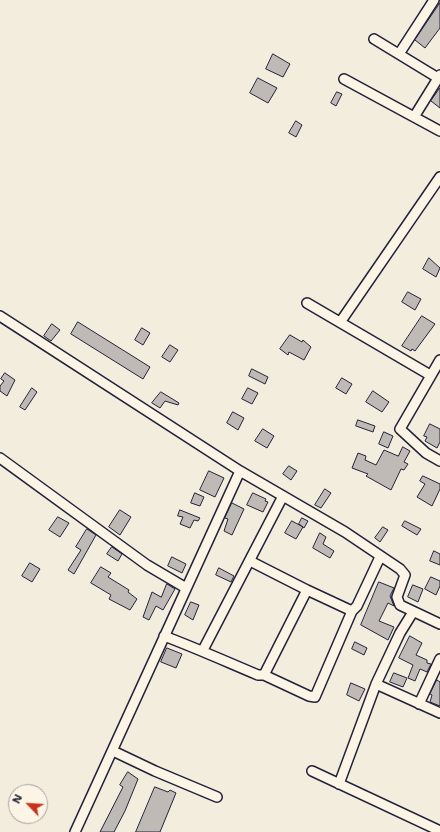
<!DOCTYPE html>
<style>
body{margin:0}
#map{position:relative;width:440px;height:832px;overflow:hidden;background:#f3edde;font-family:"Shantell Sans",sans-serif}
canvas{display:block}
.north{position:absolute;left:8px;top:784px;width:40px;height:40px;box-sizing:border-box;background:#fcf5e5;border:1px solid #a5a1a1;border-radius:50%;rotate:295deg;font-size:11px;font-weight:700;line-height:16px;text-align:center;color:#22223b}
.north::after{content:'';display:block;margin:auto;width:14px;height:18px;background:#c8321e;clip-path:polygon(50% 0,100% 100%,50% 72%,0 100%)}
</style>
<div id="map">
<canvas width="440" height="832"></canvas>
<div class="north">N</div>
</div>
<script>
const ctx = document.querySelector('canvas').getContext('2d');
ctx.lineJoin = 'round';
function fill(path, color) {
  ctx.fillStyle = color;
  ctx.fill(path, 'evenodd');
}
function stroke(path, color, width, dash) {
  ctx.strokeStyle = color;
  ctx.lineWidth = width;
  ctx.lineCap = dash ? 'butt' : 'round';
  ctx.setLineDash(dash || []);
  ctx.stroke(path);
}
const building = new Path2D(`
 M 440,3 L 440,28 L 425,48 L 415,40 Z
 M 273,54 L 290,64 L 283,77 L 266,69 Z
 M 258,78 L 277,88 L 268,103 L 250,93 Z
 M 440,88 L 440,108 L 431,101 Z
 M 337,92 L 342,94 L 336,106 L 331,103 Z
 M 296,121 L 302,125 L 296,137 L 289,133 Z
 M 429,258 L 440,268 L 436,277 L 423,269 Z
 M 408,292 L 421,299 L 415,310 L 402,302 Z
 M 422,316 L 435,324 L 415,351 L 412,349 L 411,351 L 402,346 Z
 M 78,322 L 150,367 L 143,379 L 71,334 Z
 M 52,324 L 60,330 L 51,341 L 44,336 Z
 M 142,328 L 150,333 L 143,345 L 135,340 Z
 M 290,335 L 302,342 L 303,340 L 311,347 L 304,360 L 289,352 L 288,355 L 280,349 Z
 M 170,345 L 178,350 L 170,362 L 162,357 Z
 M 252,369 L 268,377 L 265,384 L 249,376 Z
 M 5,373 L 15,380 L 7,396 L 0,391 L 0,386 L 4,381 L 1,379 Z
 M 342,378 L 352,384 L 346,394 L 336,388 Z
 M 32,388 L 37,392 L 25,410 L 20,407 Z
 M 248,388 L 258,393 L 252,404 L 242,399 Z
 M 373,391 L 389,402 L 382,412 L 366,402 Z
 M 161,392 L 179,403 L 178,405 L 165,401 L 160,408 L 152,403 Z
 M 233,412 L 244,418 L 238,430 L 227,423 Z
 M 358,420 L 375,426 L 373,432 L 356,426 Z
 M 430,424 L 440,429 L 440,442 L 437,448 L 425,441 L 427,437 L 424,436 Z
 M 263,429 L 274,436 L 267,448 L 255,441 Z
 M 384,432 L 393,436 L 388,448 L 379,444 Z
 M 403,447 L 410,451 L 404,462 L 408,464 L 404,470 L 401,469 L 391,490 L 366,476 L 368,474 L 352,468 L 358,453 L 366,456 L 365,460 L 376,465 L 384,450 L 398,456 Z
 M 289,466 L 297,471 L 291,480 L 283,474 Z
 M 209,471 L 224,478 L 215,497 L 200,490 Z
 M 423,476 L 440,484 L 440,489 L 432,506 L 417,497 L 425,484 L 420,481 Z
 M 325,489 L 331,493 L 321,508 L 315,505 Z
 M 195,493 L 204,497 L 200,506 L 191,503 Z
 M 253,493 L 266,499 L 265,501 L 268,502 L 263,512 L 247,505 Z
 M 232,503 L 244,509 L 232,535 L 224,531 L 228,519 L 225,518 Z
 M 120,510 L 131,517 L 120,535 L 109,527 Z
 M 180,510 L 200,518 L 198,521 L 194,520 L 190,528 L 180,524 L 183,517 L 178,516 Z
 M 58,517 L 69,523 L 60,537 L 49,530 Z
 M 302,518 L 308,521 L 304,528 L 299,524 Z
 M 292,521 L 303,527 L 296,539 L 285,533 Z
 M 405,521 L 421,529 L 417,535 L 402,526 Z
 M 383,527 L 388,530 L 380,542 L 375,538 Z
 M 87,529 L 96,535 L 74,574 L 68,570 L 81,550 L 76,547 Z
 M 320,533 L 326,537 L 323,544 L 334,551 L 330,558 L 313,548 Z
 M 112,547 L 122,554 L 118,561 L 107,554 Z
 M 434,551 L 440,554 L 440,565 L 430,561 Z
 M 172,557 L 186,564 L 182,573 L 168,566 Z
 M 30,563 L 40,569 L 32,582 L 22,576 Z
 M 101,567 L 111,573 L 108,577 L 129,590 L 128,592 L 137,599 L 130,610 L 109,599 L 111,595 L 91,583 Z
 M 219,568 L 234,576 L 231,582 L 216,575 Z
 M 431,577 L 440,581 L 440,586 L 436,595 L 425,589 Z
 M 379,582 L 394,588 L 390,596 L 394,606 L 388,603 L 379,621 L 394,627 L 388,640 L 361,625 Z
 M 167,584 L 175,589 L 163,610 L 156,606 L 149,620 L 143,617 L 152,592 L 161,597 Z
 M 413,585 L 423,589 L 418,602 L 408,597 Z
 M 191,602 L 199,605 L 193,620 L 185,615 Z
 M 410,636 L 422,643 L 416,655 L 427,660 L 427,663 L 431,664 L 427,672 L 420,669 L 415,681 L 408,678 L 413,665 L 399,658 Z
 M 355,642 L 367,648 L 364,655 L 352,649 Z
 M 167,648 L 182,654 L 176,668 L 161,662 Z
 M 394,673 L 407,678 L 403,687 L 390,682 Z
 M 437,680 L 440,682 L 440,706 L 430,702 L 432,695 L 430,694 Z
 M 351,683 L 365,689 L 359,701 L 347,695 Z
 M 128,772 L 138,779 L 125,811 L 114,832 L 100,832 L 123,787 L 120,785 Z
 M 155,787 L 168,792 L 170,790 L 176,793 L 160,832 L 136,832 Z`);
const street = new Path2D(`
 M 374,39 L 438,78
 M 399,54 L 434,0
 M 344,79 L 440,131
 M 414,117 L 440,75
 M 307,303 L 430,375
 M 0,316 L 240,471 L 345,532 L 400,569 L 405,575 L 397,597 L 400,605 L 440,624
 M 341,321 L 440,177
 M 440,360 L 400,429 L 426,453 L 440,461
 M 0,458 L 147,565 L 186,588
 M 250,561 L 307,590 L 352,611
 M 164,636 C 196,648 227,662 258,675 L 264,675 L 309,696 L 315,697 L 352,611 L 357,606 L 380,557
 M 203,650 L 283,496
 M 264,675 L 307,590
 M 376,684 L 440,713
 M 419,704 L 440,659
 M 113,751 L 155,771 L 217,797
 M 312,771 L 440,831
 M 339,784 L 376,684 L 400,633 L 413,612
 M 75,832 L 240,471`);
fill(building, '#bfbab6');
stroke(building, '#22223b', 1);
stroke(street, '#22223b', 12);
stroke(street, '#fcf5e5', 9);
</script>
